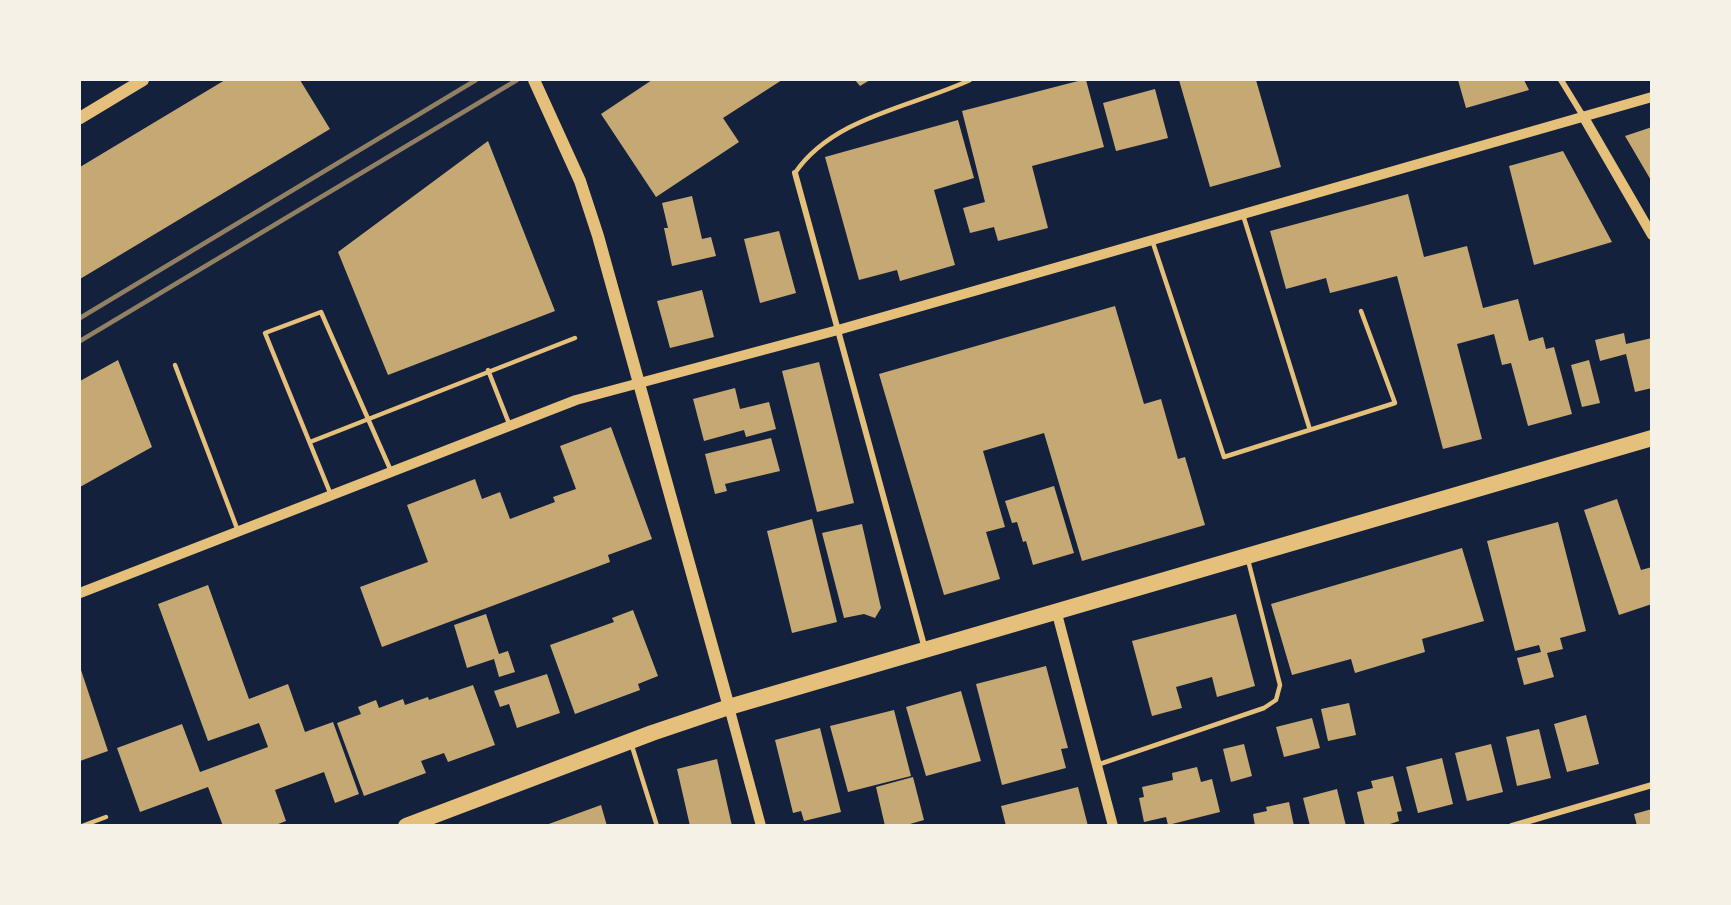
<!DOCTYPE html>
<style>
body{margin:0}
#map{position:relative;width:1731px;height:905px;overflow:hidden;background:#14213d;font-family:"Fira Sans Condensed",sans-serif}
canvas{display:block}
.frame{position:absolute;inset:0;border:81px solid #f6f1e7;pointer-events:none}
</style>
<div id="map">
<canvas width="1731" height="905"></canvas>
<div class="frame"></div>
</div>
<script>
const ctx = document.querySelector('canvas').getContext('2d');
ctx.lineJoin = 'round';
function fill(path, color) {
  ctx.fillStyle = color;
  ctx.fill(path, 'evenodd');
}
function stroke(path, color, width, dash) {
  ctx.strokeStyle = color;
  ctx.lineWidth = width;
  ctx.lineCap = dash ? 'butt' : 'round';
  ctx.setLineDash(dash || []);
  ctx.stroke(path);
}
const building = new Path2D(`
 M 225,80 L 300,80 L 330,129 L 80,279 L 80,167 Z
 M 652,80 L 782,80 L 723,118 L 739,142 L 656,197 L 601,114 Z
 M 855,80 L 870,80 L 860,86 Z
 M 1082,80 L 1086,80 L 1104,147 L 1032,166 L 1048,228 L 998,241 L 994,227 L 970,233 L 963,208 L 985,202 L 962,111 Z
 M 1179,80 L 1256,80 L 1281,167 L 1210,187 Z
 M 1458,80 L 1524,80 L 1529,90 L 1466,108 Z
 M 1155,89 L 1168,138 L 1116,151 L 1103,103 Z
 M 958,120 L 974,178 L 934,190 L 955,265 L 900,281 L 897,270 L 859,280 L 825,157 Z
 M 1652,127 L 1652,182 L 1625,136 Z
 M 488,141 L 555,311 L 388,375 L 338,252 Z
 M 1563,151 L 1612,242 L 1534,265 L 1509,166 Z
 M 1408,194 L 1424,257 L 1467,246 L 1483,308 L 1518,299 L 1529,341 L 1543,337 L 1546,349 L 1554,347 L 1572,414 L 1528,426 L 1511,363 L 1502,365 L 1494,334 L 1457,344 L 1482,439 L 1443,449 L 1397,276 L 1330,293 L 1326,278 L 1286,289 L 1270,231 Z
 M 692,196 L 702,239 L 711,237 L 716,256 L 672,266 L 664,228 L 668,228 L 662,203 Z
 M 779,231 L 796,293 L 760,303 L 744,239 Z
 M 702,290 L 714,337 L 670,348 L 657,301 Z
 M 1115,306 L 1144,404 L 1161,399 L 1178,459 L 1185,457 L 1205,525 L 1082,561 L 1044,433 L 983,451 L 1005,527 L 986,532 L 1000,579 L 944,595 L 879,374 Z
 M 1624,333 L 1626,344 L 1652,338 L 1652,388 L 1635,392 L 1626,354 L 1600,361 L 1595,340 Z
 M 118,360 L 152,447 L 80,487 L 80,381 Z
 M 1589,360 L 1600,403 L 1582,407 L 1571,365 Z
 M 819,362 L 854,503 L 817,512 L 782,371 Z
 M 735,388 L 740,409 L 769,402 L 776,429 L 746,437 L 744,430 L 704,441 L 693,399 Z
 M 611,427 L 652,539 L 608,555 L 610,562 L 382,647 L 360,587 L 428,562 L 407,505 L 475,479 L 482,499 L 500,492 L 510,519 L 555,502 L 553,497 L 576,489 L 560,446 Z
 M 771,438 L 780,471 L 725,484 L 727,491 L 715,494 L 705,454 Z
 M 1054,486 L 1074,553 L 1033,565 L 1026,541 L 1023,542 L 1017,522 L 1012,523 L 1005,501 Z
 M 1617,499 L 1641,570 L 1652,567 L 1652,604 L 1619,615 L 1584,510 Z
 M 812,519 L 837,622 L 792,633 L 767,531 Z
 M 1558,522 L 1586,631 L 1560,638 L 1563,649 L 1547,653 L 1554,677 L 1524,685 L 1517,658 L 1541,652 L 1539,645 L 1515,651 L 1487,541 Z
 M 862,524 L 881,608 L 875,618 L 864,614 L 844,618 L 822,533 Z
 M 1462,548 L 1484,621 L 1422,639 L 1425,652 L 1355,673 L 1351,659 L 1292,675 L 1271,604 Z
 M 208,585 L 249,699 L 288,684 L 305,732 L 333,722 L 359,794 L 335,803 L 324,772 L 275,790 L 286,821 L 273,826 L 223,826 L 208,787 L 140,812 L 117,748 L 182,724 L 200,772 L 268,747 L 259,723 L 208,741 L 158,604 Z
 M 633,610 L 658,676 L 638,684 L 640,690 L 575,714 L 550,645 L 614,622 L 612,618 Z
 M 486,614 L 499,654 L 508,651 L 515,672 L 499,677 L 494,659 L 467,668 L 454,625 Z
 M 1236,614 L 1255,686 L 1217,697 L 1212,677 L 1176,687 L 1182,708 L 1152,716 L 1132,641 Z
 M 1046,666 L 1068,748 L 1061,749 L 1066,768 L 1002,785 L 976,684 Z
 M 80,667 L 108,751 L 80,761 Z
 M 547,674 L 560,713 L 517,728 L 509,704 L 500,707 L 494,691 Z
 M 473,685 L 495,745 L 448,762 L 444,753 L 421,761 L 426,773 L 364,796 L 337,723 L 361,714 L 358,707 L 376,700 L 379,708 L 403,699 L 405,705 L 428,697 L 429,700 Z
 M 961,691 L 981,761 L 926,776 L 906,707 Z
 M 1349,703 L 1356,735 L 1328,741 L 1321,709 Z
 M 894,710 L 911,776 L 848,792 L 830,726 Z
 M 1586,715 L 1599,764 L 1567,772 L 1554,724 Z
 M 1312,718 L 1320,748 L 1284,757 L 1276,727 Z
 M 820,728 L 841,812 L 804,821 L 801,811 L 793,813 L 775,740 Z
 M 1539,729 L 1551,778 L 1517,786 L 1506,737 Z
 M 1244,744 L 1252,776 L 1231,782 L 1223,749 Z
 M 1491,744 L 1503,792 L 1467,801 L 1455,753 Z
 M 1442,758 L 1453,804 L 1418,813 L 1406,767 Z
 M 717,759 L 732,826 L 690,826 L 677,769 Z
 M 1197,767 L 1201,782 L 1212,779 L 1220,812 L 1168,825 L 1166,817 L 1144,822 L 1139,798 L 1144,797 L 1142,787 L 1173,780 L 1172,773 Z
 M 1393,776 L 1402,811 L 1397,812 L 1399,821 L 1384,826 L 1365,826 L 1357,792 L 1373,788 L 1371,781 Z
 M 913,777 L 924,820 L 903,826 L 885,826 L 876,787 Z
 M 1078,787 L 1088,826 L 1006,826 L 1001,806 Z
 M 1337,789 L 1346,826 L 1310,826 L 1303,798 Z
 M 1289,802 L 1294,826 L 1255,826 L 1253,814 L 1267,811 L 1266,807 Z
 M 601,805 L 607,826 L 546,826 L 546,825 Z
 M 1652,809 L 1652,826 L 1637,826 L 1634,814 Z`);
const service = new Path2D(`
 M 795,173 C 833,117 912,107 970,80
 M 1243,215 L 1310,430
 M 1152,240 L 1224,457 L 1395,403 L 1361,311
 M 175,365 L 238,531
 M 488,370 L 510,426
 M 310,442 L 575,338
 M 331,495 L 265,333 L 321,312 L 391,471
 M 631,743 L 657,826
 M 1097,765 L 1264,708 L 1276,700 L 1280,685 L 1248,560
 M 82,826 L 106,817`);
const minor = new Path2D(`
 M 1561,80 L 1583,116
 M 795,173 L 925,649
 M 1512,826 L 1652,785`);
const tertiary = new Path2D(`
 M 1583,116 L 1652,235
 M 80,593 L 576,400 L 838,330 L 1652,97
 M 1056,610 L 1113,826
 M 729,707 L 761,826`);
const secondary = new Path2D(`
 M 534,80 L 580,181 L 598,236 L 729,707
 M 80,118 L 143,80`);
const trunk = new Path2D(`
 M 406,826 L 652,733 L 729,707 L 1652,438`);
const rail = new Path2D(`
 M 80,318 L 476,80
 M 80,341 L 517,80`);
fill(building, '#c6a872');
stroke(service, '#e5c07b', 4.5);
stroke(minor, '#e5c07b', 6);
stroke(tertiary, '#e5c07b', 10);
stroke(secondary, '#e5c07b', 12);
stroke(trunk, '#e5c07b', 16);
stroke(rail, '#918062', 4.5);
</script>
